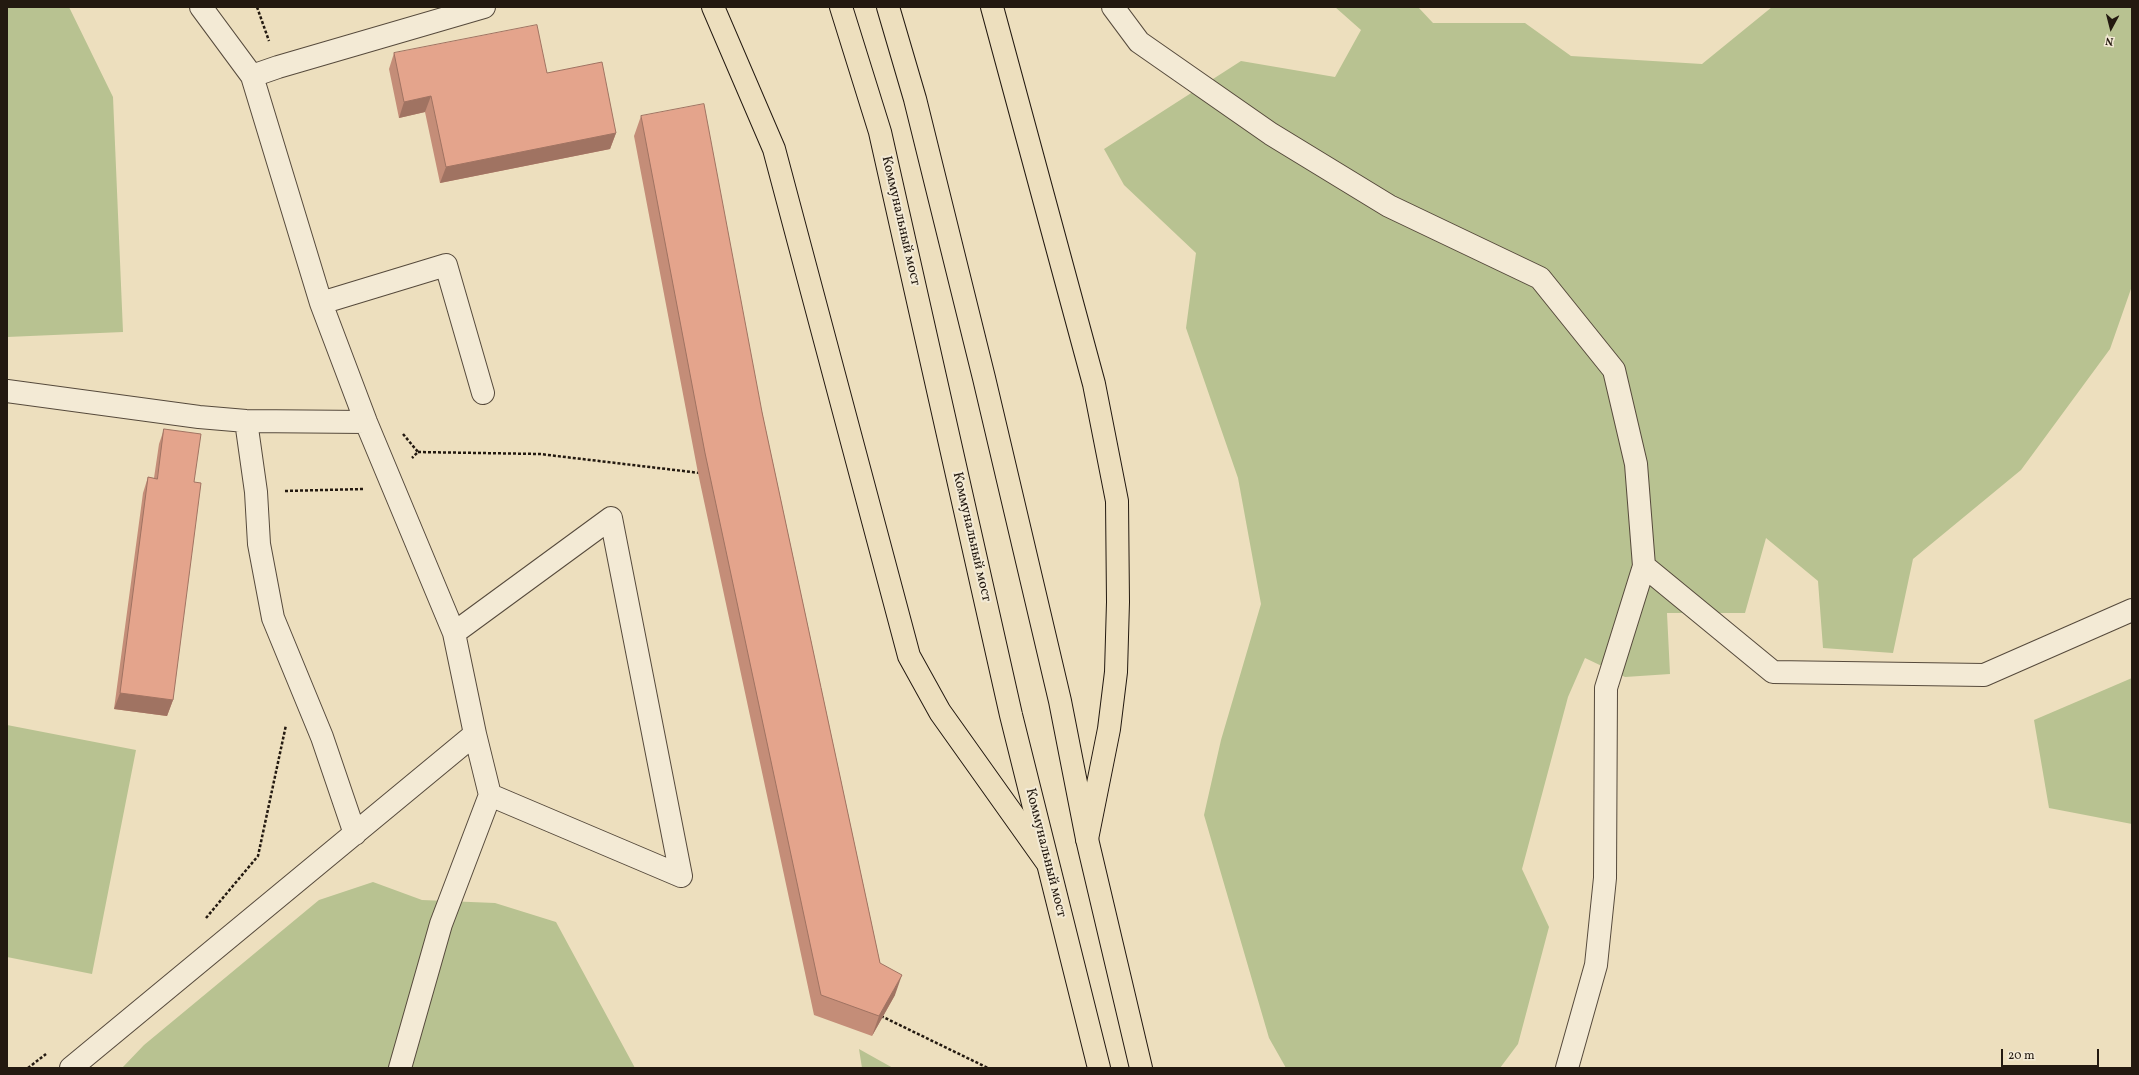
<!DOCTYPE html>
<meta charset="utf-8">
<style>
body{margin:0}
#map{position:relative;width:2139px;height:1075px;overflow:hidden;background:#eddfbe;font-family:Vollkorn,serif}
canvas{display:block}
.frame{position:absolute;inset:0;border:8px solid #231910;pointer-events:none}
.north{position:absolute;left:2091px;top:8px;width:40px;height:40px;-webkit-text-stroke:3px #f3ead5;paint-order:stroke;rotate:187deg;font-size:11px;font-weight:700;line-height:16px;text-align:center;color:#231910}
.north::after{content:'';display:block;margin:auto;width:14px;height:18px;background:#231910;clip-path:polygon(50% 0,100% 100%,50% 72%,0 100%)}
.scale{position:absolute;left:2001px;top:1049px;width:98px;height:18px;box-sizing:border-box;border:2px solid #231910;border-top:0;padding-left:5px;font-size:12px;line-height:14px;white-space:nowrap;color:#231910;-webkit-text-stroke:3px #f3ead5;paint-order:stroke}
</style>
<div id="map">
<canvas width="2139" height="1075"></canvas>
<div class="frame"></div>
<div class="north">N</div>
<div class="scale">20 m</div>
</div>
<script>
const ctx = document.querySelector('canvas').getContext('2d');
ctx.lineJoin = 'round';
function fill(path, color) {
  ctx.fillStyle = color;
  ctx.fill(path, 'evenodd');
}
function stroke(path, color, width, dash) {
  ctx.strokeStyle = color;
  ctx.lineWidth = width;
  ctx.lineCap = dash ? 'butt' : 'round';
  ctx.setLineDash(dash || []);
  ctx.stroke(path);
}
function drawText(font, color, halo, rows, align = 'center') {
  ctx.font = font + ' Vollkorn,serif';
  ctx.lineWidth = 4;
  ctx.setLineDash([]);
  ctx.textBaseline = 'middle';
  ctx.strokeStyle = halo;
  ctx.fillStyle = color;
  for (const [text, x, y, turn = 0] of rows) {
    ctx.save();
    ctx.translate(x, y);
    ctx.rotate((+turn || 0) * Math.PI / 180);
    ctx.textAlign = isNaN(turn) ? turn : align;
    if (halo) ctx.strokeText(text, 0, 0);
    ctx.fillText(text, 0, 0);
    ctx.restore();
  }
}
const green = new Path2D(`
 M 7,7 L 69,7 L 113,97 L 123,332 L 7,337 Z
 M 1335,7 L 1418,7 L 1433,23 L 1525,23 L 1571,56 L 1702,64 L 1772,7 L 2132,7 L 2132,286 L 2110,349 L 2021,470 L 1913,559 L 1893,653 L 1823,648 L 1818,581 L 1766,538 L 1745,613 L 1667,613 L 1670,674 L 1625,677 L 1585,658 L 1568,697 L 1522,869 L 1549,927 L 1518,1044 L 1500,1068 L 1286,1068 L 1269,1038 L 1204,815 L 1221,740 L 1261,604 L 1238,478 L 1186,328 L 1196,253 L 1124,185 L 1104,149 L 1241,61 L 1335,77 L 1361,30 Z
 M 2132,678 L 2132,824 L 2049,808 L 2034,720 Z
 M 7,725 L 136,750 L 92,974 L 7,957 Z
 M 373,882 L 422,900 L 495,903 L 556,922 L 635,1068 L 122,1068 L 144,1045 L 319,900 Z
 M 859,1049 L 893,1068 L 862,1068 Z`);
const path = new Path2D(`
 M 257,7 L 269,41
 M 403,434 L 418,452 L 412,458
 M 418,452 L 540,454 L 700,473
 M 285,491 L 364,489
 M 206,918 L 258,856 L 286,725
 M 881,1016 L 988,1068
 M 28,1068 L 46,1054`);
const minor = new Path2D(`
 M 1113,7 L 1139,42 L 1271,134 L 1389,206 L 1540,278 L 1614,370 L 1636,464 L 1644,566 L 1606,688 L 1605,878 L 1596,965 L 1567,1068
 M 252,76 L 278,67 L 484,7
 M 321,303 L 446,265 L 483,393
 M 7,391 L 199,417 L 246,421 L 366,422
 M 246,421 L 256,492 L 259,544 L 273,618 L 322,737 L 355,834
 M 1644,566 L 1773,672 L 1984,675 L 2132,610
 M 454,633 L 611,518 L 681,876
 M 490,795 L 681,876
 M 71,1068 L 475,734 L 454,633 L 366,422 L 321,303 L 252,76 L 201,7
 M 400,1068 L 441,924 L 490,795 L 475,734`);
const major = new Path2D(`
 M 713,7 L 774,149 L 909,656 L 940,712 L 1046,861
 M 992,7 L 1094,384 L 1117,501 L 1118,602 L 1116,672 L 1109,729 L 1087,839`);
const highway = new Path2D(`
 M 841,7 L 880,132 L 1011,715 L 1099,1068
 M 888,7 L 915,99 L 984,378 L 1060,701 L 1087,839 L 1141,1068`);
const wall = new Path2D(`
 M 394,53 L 616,133 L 610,149 L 440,183 L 425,112 L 399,118 L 389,69 Z
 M 641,116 L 762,412 L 880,963 L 895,995 L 872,1036 L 814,1015 L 698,473 L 634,136 Z
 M 164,429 L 194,482 L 173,700 L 167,716 L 114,709 L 143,493 L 148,477 L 154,478 L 159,444 Z`);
const shadedWall = new Path2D(`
 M 431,96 L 425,112 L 399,118 L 404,102 Z
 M 616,133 L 610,149 L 440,183 L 446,167 Z
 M 120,693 L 173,700 L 167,716 L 114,709 Z
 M 902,975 L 895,995 L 872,1036 L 879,1016 Z`);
const building = new Path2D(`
 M 537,25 L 547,73 L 602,62 L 616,133 L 446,167 L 431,96 L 404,102 L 394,53 Z
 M 704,104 L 762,412 L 880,963 L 902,975 L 879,1016 L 821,995 L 705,453 L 641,116 Z
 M 164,429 L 201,434 L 194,482 L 201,483 L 173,700 L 120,693 L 148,477 L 157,479 Z`);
const streetNames = [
 ["Коммунальный мост",900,221,77],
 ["Коммунальный мост",971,537,77],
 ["Коммунальный мост",1045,853,76]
];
fill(green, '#b8c291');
stroke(minor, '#564a3c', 24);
stroke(major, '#231910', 24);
stroke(highway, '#231910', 24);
stroke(path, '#231910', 2.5, [3, 2]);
stroke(minor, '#f3ead5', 22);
stroke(major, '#eddfbe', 22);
stroke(highway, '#eddfbe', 22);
fill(wall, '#c48d78');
fill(shadedWall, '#a07362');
fill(building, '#e4a48c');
stroke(building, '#a07362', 1);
drawText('14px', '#231910', '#f3ead5', streetNames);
</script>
